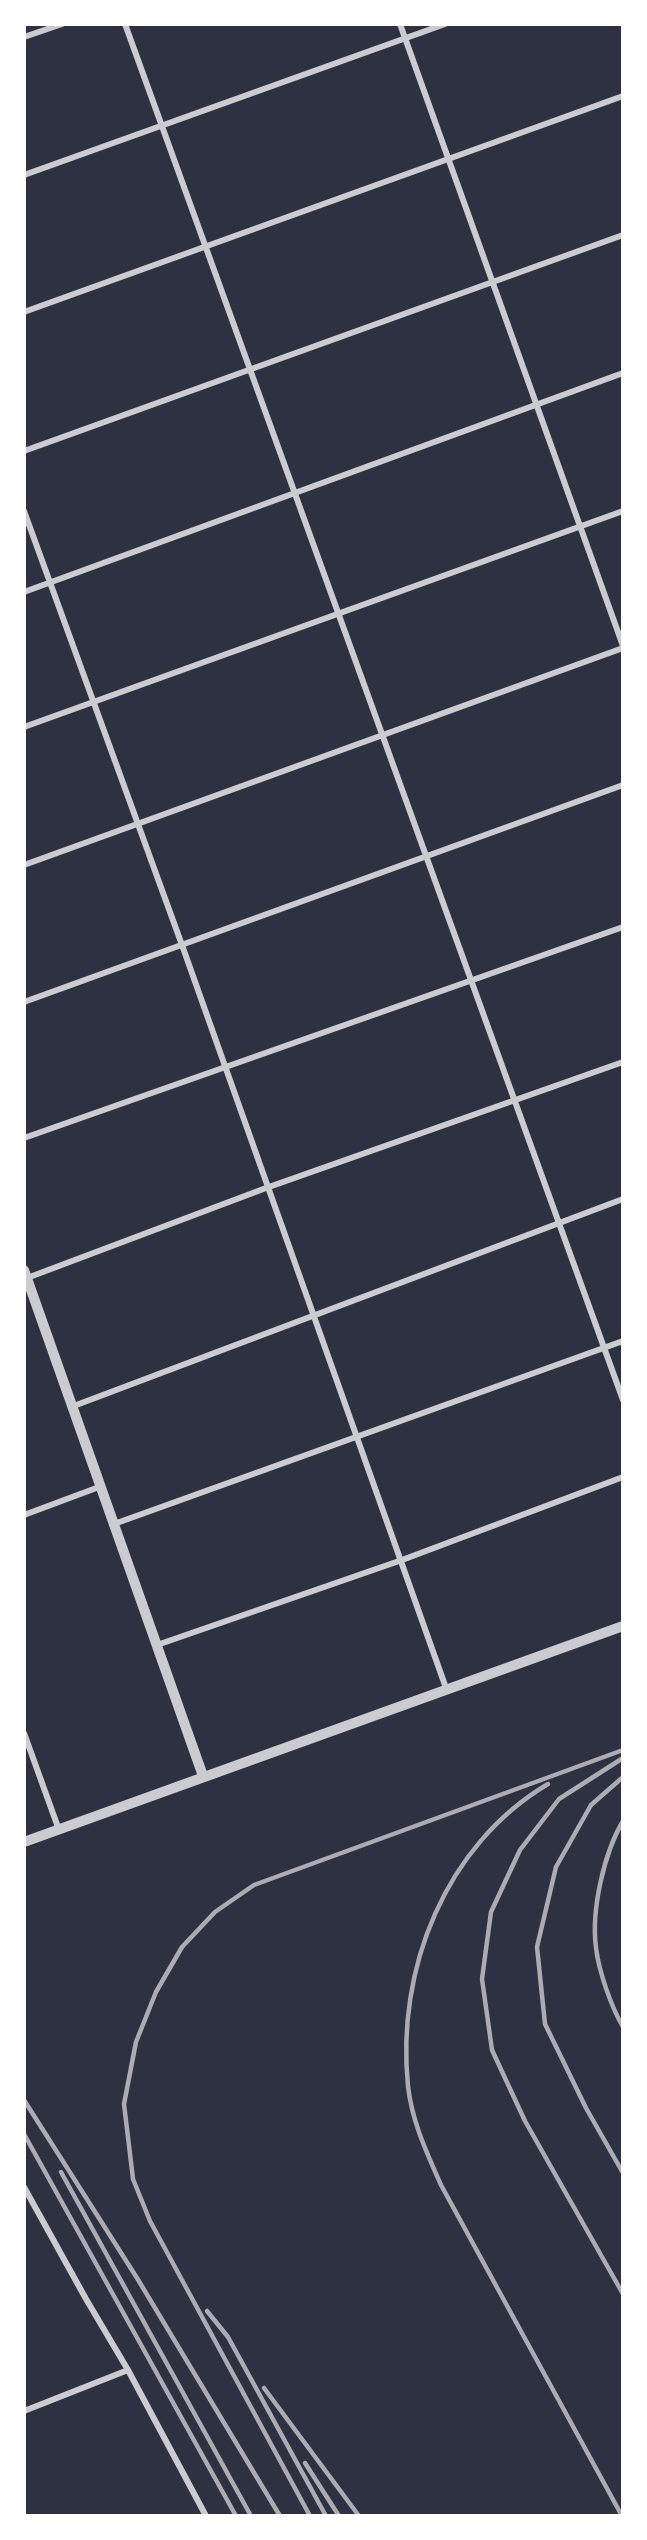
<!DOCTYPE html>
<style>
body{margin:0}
#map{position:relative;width:647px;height:2540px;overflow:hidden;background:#2d3142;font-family:"Golos Text",sans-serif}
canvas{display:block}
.frame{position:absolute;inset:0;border:26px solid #fff;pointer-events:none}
</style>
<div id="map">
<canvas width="647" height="2540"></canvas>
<div class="frame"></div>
</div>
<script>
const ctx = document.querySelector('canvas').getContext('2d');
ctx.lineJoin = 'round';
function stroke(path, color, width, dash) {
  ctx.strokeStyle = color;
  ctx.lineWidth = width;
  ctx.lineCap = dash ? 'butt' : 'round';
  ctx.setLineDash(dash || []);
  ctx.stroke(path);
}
const minor = new Path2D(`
 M 125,24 L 623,1400
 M 400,24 L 623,646
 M 24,37 L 62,24
 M 24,175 L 445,24
 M 24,312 L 623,96
 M 24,451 L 623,235
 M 24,511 L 182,945 L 446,1688
 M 24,592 L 623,373
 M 24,727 L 623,511
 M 24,865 L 623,648
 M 24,1002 L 623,785
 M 24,1138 L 623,927
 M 27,1278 L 266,1188 L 623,1062
 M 71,1407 L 623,1199
 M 24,1515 L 99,1487
 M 114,1524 L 623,1341
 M 157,1645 L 402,1560 L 623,1477
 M 24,1733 L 59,1830
 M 24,2187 L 86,2299 L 128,2370 L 206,2516
 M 24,2411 L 128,2370`);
const tertiary = new Path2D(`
 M 24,1270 L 203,1776
 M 24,1842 L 623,1626`);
const rail = new Path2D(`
 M 623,1758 L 559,1799 L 520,1850 L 491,1912 L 482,1979 L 492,2050 L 525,2121 L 623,2294
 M 623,1777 L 591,1805 L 556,1867 L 537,1947 L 545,2024 L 586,2108 L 623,2173
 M 548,1784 C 445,1845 396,1970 408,2086 C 412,2122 427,2153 441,2185 L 622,2516
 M 623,1821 C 604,1853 591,1910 596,1948 C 599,1972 611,2006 623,2027
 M 24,2100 L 137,2278 L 280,2516
 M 24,2134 L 236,2516
 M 61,2172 L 251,2516
 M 207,2311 L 228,2337 L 326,2516
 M 264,2388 L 359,2516
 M 305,2463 L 339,2516
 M 310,2516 L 150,2221 L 133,2179 L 124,2104 L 136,2042 L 156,1992 L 182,1947 L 215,1912 L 254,1885 L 623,1750`);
stroke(minor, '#caccd0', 6);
stroke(tertiary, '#caccd0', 10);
stroke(rail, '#abadb3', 4.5);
</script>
